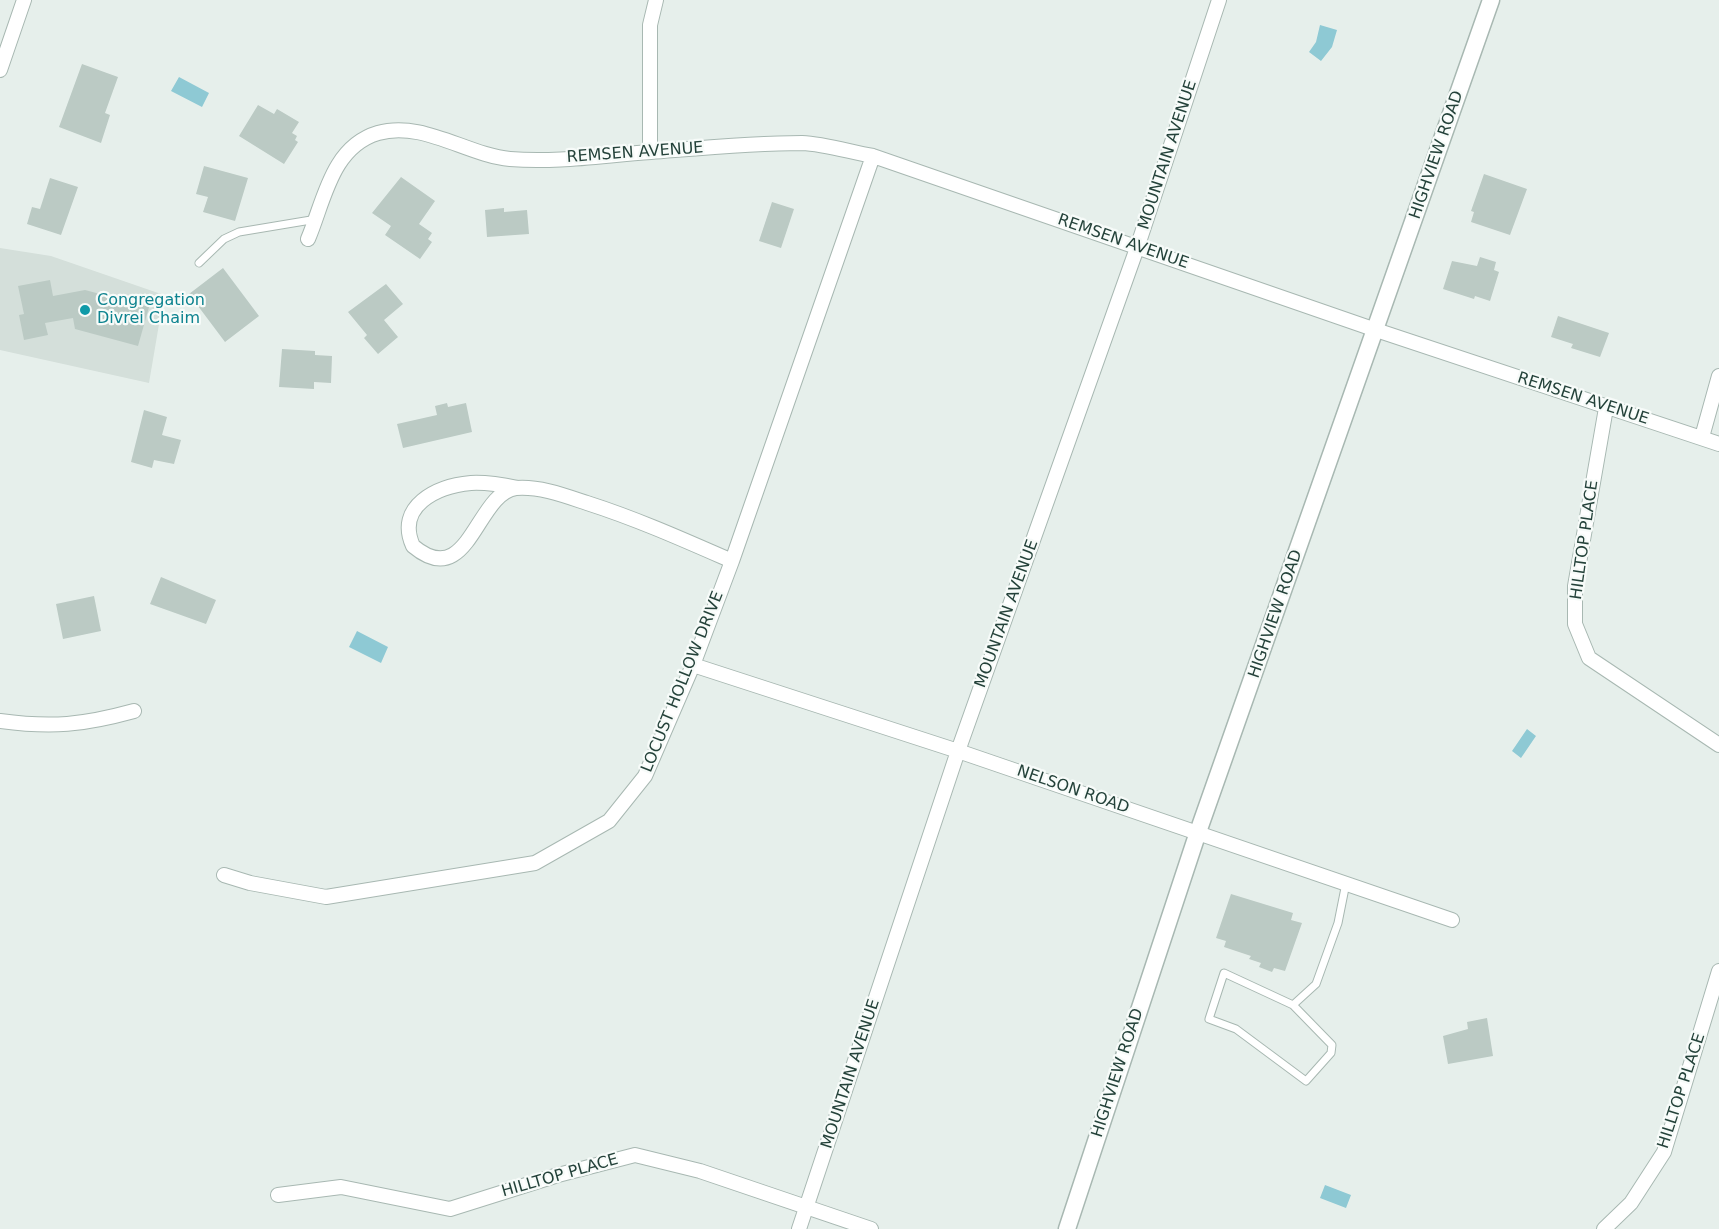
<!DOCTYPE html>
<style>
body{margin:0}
canvas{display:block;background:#e6efeb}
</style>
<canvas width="1719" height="1229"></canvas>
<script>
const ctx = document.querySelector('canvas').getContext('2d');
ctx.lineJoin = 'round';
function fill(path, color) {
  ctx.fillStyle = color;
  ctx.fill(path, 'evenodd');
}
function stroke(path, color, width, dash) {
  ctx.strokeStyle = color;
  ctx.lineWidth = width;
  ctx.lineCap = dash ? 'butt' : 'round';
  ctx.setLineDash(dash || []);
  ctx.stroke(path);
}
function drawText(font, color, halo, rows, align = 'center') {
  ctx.font = font + ' "DejaVu Sans",sans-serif';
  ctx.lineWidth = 4.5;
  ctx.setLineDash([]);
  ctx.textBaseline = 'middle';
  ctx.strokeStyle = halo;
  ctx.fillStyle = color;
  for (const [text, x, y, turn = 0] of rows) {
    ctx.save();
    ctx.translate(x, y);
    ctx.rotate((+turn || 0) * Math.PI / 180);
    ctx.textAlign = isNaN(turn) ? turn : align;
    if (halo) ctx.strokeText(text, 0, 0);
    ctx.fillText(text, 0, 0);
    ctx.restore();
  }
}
const built = new Path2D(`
 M 0,248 L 51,256 L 164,295 L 149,383 L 0,350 Z`);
const water = new Path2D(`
 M 1320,25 L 1337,30 L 1332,47 L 1321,61 L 1309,52 L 1316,42 Z
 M 179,77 L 209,93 L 202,107 L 171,91 Z
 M 357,631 L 388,647 L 381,663 L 349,647 Z
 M 1527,729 L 1536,736 L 1521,758 L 1512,751 Z
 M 1325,1185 L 1351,1195 L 1346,1208 L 1320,1198 Z`);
const building = new Path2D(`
 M 82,64 L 118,77 L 105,113 L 110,115 L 101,143 L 59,127 Z
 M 258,105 L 274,114 L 277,109 L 299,122 L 292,133 L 297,136 L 295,140 L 298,142 L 284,164 L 239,136 Z
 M 204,166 L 248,178 L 235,221 L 203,212 L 208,197 L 196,194 Z
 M 1484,174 L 1527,189 L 1510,235 L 1471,222 L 1474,212 L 1471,211 Z
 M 401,177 L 435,201 L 419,224 L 432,233 L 428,239 L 432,242 L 420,259 L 385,235 L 391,226 L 372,213 Z
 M 50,178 L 78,187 L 61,235 L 27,224 L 32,207 L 40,209 Z
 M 772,202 L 794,209 L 781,248 L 759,241 Z
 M 504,208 L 504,212 L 527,210 L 529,234 L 487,237 L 485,210 Z
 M 1480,257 L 1496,262 L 1494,270 L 1499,272 L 1490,301 L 1475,296 L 1474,299 L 1443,289 L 1452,261 L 1477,266 Z
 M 223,268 L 259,316 L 225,342 L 189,294 Z
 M 50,280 L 53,296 L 85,290 L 149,307 L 138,346 L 75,329 L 73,318 L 45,323 L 48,335 L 24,340 L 19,315 L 24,314 L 18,286 Z
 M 386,284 L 403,304 L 384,320 L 398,337 L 378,354 L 364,338 L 367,335 L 348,312 Z
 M 1558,316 L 1609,333 L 1600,357 L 1571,348 L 1573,344 L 1551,337 Z
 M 282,349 L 315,351 L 315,355 L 332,356 L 331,383 L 314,382 L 314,389 L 279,387 Z
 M 447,403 L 448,407 L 466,403 L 472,432 L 403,448 L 397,424 L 437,415 L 435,406 Z
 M 144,410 L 167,417 L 162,435 L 181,440 L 174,464 L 154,460 L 152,468 L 131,462 Z
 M 161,577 L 216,600 L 206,624 L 150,604 Z
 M 94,596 L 101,631 L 63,639 L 56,604 Z
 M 1231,894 L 1293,913 L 1291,920 L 1302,923 L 1285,971 L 1274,968 L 1272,972 L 1259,967 L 1261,963 L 1249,959 L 1251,956 L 1224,947 L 1226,941 L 1216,938 Z
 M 1487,1018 L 1493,1056 L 1448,1064 L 1443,1036 L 1468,1029 L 1467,1022 Z`);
const service = new Path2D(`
 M 199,263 L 224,239 L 239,232 L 317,219
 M 1293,1005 L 1332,1045 L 1331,1053 L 1306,1081 L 1236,1029 L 1209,1019 L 1224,973 L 1293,1005 L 1316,984 L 1338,923 L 1346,883`);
const minor = new Path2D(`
 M 0,70 L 24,0
 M 650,152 L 650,25 L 656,0
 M 308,239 C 324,202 331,147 378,133 C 422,120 467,155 510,159 C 557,163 605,155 651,152 C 701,148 752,143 802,143 C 825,144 850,152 873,156 L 1376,330 L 1719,444
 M 1606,408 L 1575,586 L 1575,624 L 1589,658 L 1719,745
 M 1702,437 L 1719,376
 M 518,488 C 503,485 487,482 471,483 C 437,486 395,506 413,546 C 469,593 476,493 516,488 C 540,486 566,496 587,503 C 637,519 684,540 732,561
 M 693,665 L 958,751 L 1452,920
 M 0,721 C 52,728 83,725 134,711
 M 224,875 L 250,883 L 326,897 L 535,863 L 609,821 L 645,776 L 693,665 L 732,561 L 873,156
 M 278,1195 L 341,1187 L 450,1209 L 558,1175 L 635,1155 L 700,1171 L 871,1229
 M 799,1229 L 958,751 L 1137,248 L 1219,0
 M 1604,1229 L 1631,1203 L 1664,1152 L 1719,971`);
const tertiary = new Path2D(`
 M 1067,1229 L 1198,832 L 1491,0`);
const markers = [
 [85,310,6,"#0f9aa8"]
];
const streetNames = [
 ["REMSEN AVENUE",635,153,-4],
 ["MOUNTAIN AVENUE",1168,155,-72],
 ["HIGHVIEW ROAD",1437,155,-71],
 ["REMSEN AVENUE",1123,242,19],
 ["REMSEN AVENUE",1583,399,18],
 ["HILLTOP PLACE",1585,540,-82],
 ["MOUNTAIN AVENUE",1007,614,-70],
 ["HIGHVIEW ROAD",1276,614,-71],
 ["LOCUST HOLLOW DRIVE",683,682,-68],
 ["NELSON ROAD",1073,790,19],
 ["HIGHVIEW ROAD",1118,1073,-72],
 ["MOUNTAIN AVENUE",851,1074,-72],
 ["HILLTOP PLACE",1682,1091,-72],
 ["HILLTOP PLACE",560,1176,-16]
];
const cultureNames = [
 ["Congregation",97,301],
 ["Divrei Chaim",97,319]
];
fill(built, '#d4dfda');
fill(water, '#8ec9d4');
fill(building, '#bbcac4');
stroke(service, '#a8b8b2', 9);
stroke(minor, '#a8b8b2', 16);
stroke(tertiary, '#a8b8b2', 19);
stroke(service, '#fff', 7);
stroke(minor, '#fff', 14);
stroke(tertiary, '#fff', 16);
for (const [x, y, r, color] of markers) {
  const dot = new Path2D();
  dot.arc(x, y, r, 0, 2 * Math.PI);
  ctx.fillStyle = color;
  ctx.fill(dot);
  stroke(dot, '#f7fbf9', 2);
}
drawText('16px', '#24423a', '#f7fbf9', streetNames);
drawText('16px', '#0d838f', '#f7fbf9', cultureNames, 'left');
</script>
